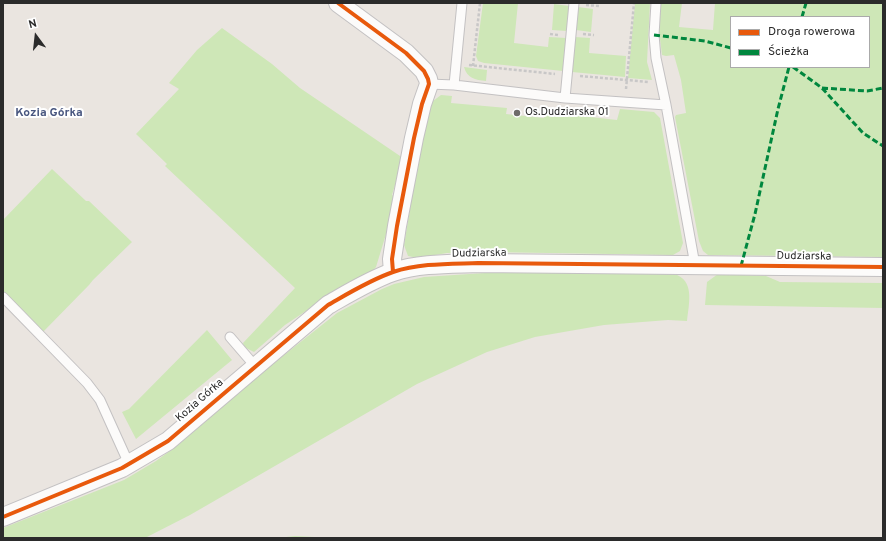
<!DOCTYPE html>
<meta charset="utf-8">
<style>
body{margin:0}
#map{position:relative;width:886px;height:541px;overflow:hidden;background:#eae5e0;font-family:Overpass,sans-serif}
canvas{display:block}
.frame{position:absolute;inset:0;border:4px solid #2b2b2b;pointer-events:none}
.legend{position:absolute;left:730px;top:16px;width:140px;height:52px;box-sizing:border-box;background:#fff;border:1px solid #aaa;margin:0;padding:5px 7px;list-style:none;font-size:12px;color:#2b2b2b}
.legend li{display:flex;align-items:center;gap:8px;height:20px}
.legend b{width:20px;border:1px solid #aaa}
.north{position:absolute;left:16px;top:16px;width:40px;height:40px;-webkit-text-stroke:3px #fff;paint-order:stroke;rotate:345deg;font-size:11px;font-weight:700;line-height:16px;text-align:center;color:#2b2b2b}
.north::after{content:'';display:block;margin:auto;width:14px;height:18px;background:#2b2b2b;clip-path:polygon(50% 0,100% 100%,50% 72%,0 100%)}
</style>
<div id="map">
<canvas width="886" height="541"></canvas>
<div class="frame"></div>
<ul class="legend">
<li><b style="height:5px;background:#e8590c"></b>Droga rowerowa</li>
<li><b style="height:5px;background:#00873e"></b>Ścieżka</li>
</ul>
<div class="north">N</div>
</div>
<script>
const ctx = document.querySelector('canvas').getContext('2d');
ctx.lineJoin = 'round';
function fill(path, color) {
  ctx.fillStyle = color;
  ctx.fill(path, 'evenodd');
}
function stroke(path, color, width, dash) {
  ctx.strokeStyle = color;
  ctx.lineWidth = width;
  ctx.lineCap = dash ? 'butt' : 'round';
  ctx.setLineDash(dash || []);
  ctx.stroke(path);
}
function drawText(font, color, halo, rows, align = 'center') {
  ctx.font = font + ' Overpass,sans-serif';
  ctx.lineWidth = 4;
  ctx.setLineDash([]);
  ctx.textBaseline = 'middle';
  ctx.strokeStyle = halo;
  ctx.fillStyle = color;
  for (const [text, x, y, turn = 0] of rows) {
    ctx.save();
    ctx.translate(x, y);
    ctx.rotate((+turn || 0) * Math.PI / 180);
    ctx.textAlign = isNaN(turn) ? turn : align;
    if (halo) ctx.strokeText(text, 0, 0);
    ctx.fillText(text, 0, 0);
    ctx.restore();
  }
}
const green = new Path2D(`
 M 483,3 L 518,3 L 514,43 L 548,47 L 549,37 L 566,38 L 563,71 L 484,63 L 478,61 L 476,56 Z
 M 635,3 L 650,3 L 647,62 L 652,80 L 628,78 Z
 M 661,3 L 682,3 L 679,27 L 713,30 L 715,3 L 883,3 L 883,257 L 708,255 L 703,251 L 699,241 L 675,117 L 676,115 L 686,113 L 681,80 L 674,55 L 666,56 L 662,55 L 659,31 ZM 731,17 L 869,17 L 869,67 L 731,67 Z
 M 554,4 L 569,6 L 567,31 L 552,30 Z
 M 578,7 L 593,9 L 591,32 L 576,30 Z
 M 222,28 L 272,64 L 300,88 L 403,158 L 392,195 L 397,198 L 376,267 L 370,274 L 318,303 L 285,325 L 254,352 L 244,347 L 243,343 L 295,288 L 165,166 L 167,164 L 136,134 L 179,89 L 169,83 L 197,50 Z
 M 575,37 L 590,38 L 589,53 L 626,56 L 625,77 L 572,72 Z
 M 464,67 L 487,70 L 486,81 C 475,80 467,78 464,67 Z
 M 441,95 L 452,96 L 451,103 L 507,108 L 506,114 L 544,118 L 546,112 L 617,120 L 620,109 L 654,112 L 660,118 L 683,243 L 680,251 L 673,255 L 487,252 L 447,253 L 418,258 L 408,256 L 404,245 L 426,112 L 433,101 Z
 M 52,169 L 86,201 L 89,201 L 132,242 L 93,280 L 89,285 L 43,332 L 3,291 L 3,220 Z
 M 500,272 L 674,274 C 695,280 689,303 687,321 L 668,320 L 604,325 L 535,337 L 487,352 L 417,384 L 190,515 L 145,538 L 3,538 L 3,528 L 124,480 L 156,461 L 178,445 L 264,371 L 337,313 L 382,289 L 394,284 L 424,277 Z
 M 718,274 L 766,276 L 780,282 L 883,283 L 883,308 L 705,305 L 707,282 Z
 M 207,330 L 232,360 L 136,439 L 122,412 L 129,409 Z
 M 295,536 L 334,538 L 277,538 Z`);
const path = new Path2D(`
 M 586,5 L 599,6
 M 550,34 L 558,35
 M 583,34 L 594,35
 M 469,65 L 555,74
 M 473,66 L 480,3
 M 580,76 L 649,82
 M 626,89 L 634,3`);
const lane = new Path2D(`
 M 656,3 L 654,35 L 656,58 L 666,105 L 695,265
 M 429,84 L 454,85 L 565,98 L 666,105
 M 454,85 L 462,3
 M 565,98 L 574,3
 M 3,297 L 87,383 L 100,400 L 129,464
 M 230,337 L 255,366`);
const street = new Path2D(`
 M 338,3 L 406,53 L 424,71 L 428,79 L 429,84 L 422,104 L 414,138 L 397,226 L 392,259 L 393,272
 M 3,517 L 122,468 L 168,441 L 328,305 C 349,293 370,280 393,272 C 420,263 451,264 478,263 L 883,267`);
const quiet = new Path2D(`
 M 802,17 L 806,3
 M 654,35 L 705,41 L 731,48
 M 793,67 L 822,88 L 863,133 L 883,146
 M 822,88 L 867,91 L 883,88
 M 741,266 L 755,214 L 778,109 L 789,67`);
const cycleway = new Path2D(`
 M 338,3 L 406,53 L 424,71 L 428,79 L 429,84 L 422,104 L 414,138 L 397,226 L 392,259 L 393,272
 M 3,517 L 122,468 L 168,441 L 328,305 C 349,293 370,280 393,272 C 420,263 451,264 478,263 L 883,267`);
const markers = [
 [517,113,4,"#6e6c6a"]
];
const poiNames = [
 ["Os.Dudziarska 01",525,113]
];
const streetNames = [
 ["Dudziarska",479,254,-1],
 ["Dudziarska",804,257,1],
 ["Kozia Górka",200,401,-41]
];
const neighbourhoodNames = [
 ["Kozia Górka",49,114]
];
fill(green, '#cee7b7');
stroke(lane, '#c3c1c2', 11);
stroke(street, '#c3c1c2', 20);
stroke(path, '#c8c7c7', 2.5, [3, 2]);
stroke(lane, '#fcfbfa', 9);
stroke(street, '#fcfbfa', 18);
stroke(quiet, '#00873e', 3, [6, 3]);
stroke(cycleway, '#e8590c', 4);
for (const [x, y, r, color] of markers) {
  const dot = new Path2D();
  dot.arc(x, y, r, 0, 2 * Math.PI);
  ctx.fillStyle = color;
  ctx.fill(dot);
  stroke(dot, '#fff', 1.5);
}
drawText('11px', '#2b2b2b', '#fff', poiNames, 'left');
drawText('11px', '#2b2b2b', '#fff', streetNames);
drawText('bold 12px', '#48567f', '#fff', neighbourhoodNames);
</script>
